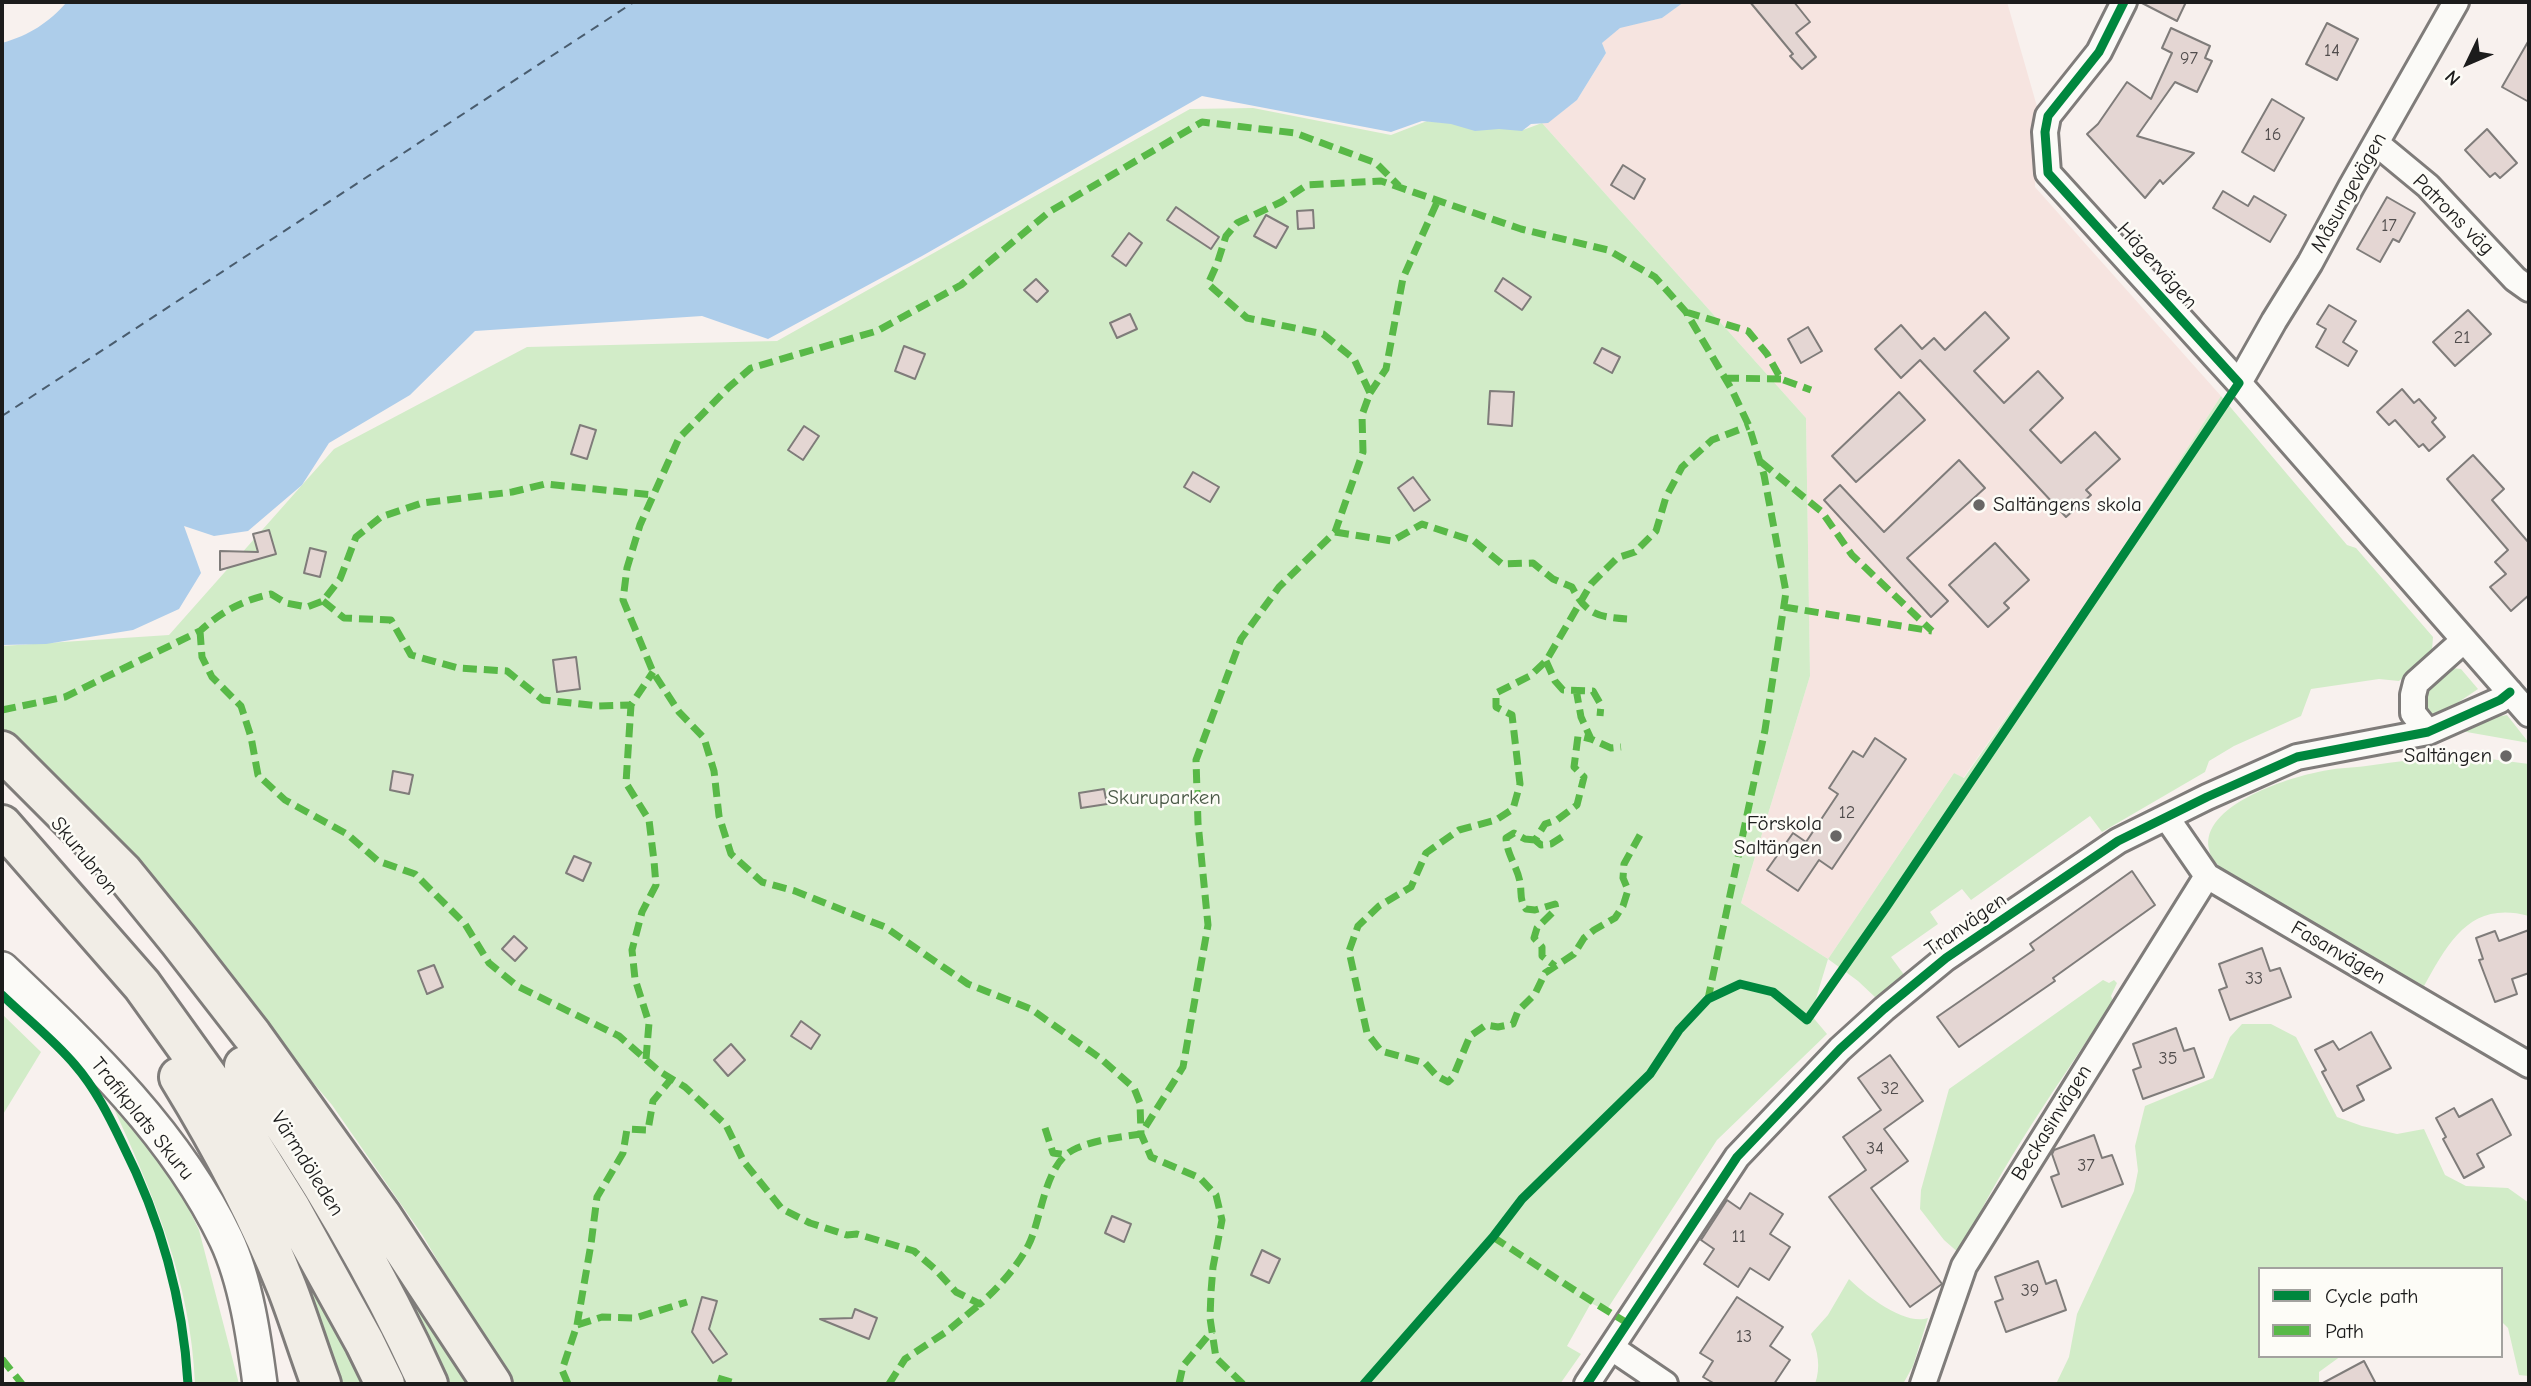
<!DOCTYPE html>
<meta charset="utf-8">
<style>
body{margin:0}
#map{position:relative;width:2531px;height:1386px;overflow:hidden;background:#f8f1ee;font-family:"Comic Neue",sans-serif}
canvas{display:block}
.frame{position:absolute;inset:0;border:4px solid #1c1c1c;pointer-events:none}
.legend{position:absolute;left:2258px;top:1267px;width:245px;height:91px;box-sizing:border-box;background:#fdfcf7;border:2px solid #a3a29f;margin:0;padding:9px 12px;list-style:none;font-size:21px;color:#1c1c1c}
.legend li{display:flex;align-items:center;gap:14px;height:35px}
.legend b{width:35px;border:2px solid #a3a29f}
.north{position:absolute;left:2433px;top:28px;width:70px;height:70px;-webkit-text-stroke:5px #fdfcf7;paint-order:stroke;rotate:226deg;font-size:19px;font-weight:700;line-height:28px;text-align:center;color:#1c1c1c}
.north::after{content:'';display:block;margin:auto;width:24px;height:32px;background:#1c1c1c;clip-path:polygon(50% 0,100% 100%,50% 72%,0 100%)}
</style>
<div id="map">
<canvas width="2531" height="1386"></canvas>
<div class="frame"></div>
<ul class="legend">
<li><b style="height:9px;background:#00873e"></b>Cycle path</li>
<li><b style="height:9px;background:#58b947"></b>Path</li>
</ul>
<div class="north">N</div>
</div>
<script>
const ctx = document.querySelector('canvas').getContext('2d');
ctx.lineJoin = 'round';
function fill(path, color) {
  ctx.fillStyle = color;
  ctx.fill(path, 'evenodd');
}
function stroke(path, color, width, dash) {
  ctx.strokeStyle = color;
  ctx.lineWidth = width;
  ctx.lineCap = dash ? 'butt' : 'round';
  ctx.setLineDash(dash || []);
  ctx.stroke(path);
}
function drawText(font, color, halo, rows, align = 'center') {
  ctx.font = font + ' "Comic Neue",sans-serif';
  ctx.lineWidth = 5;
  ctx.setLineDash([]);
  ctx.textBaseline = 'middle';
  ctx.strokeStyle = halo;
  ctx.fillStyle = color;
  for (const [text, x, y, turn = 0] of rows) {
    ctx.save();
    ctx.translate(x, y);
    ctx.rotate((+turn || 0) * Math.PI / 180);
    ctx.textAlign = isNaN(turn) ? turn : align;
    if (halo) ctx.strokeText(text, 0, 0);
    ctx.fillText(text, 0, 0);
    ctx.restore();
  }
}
const built = new Path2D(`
 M 1684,2 L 2007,2 L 2038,110 L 2035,187 L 2221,396 L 2095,591 L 1963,778 L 1954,773 L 1828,959 L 1741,903 L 1810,676 L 1806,418 L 1542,123 L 1548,122 L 1577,100 L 1606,53 L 1602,43 L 1620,27 L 1662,18 Z`);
const green = new Path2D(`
 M 1253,108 L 1391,135 L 1427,121 L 1523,130 L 1542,123 L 1806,418 L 1810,676 L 1741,903 L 1828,959 L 1954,773 L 1964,778 L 2095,591 L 2221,396 L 2347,545 L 2356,548 L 2433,637 L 2432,650 L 2399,681 L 2379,679 L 2311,689 L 2301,716 L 2234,746 L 2209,761 L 2205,772 L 2102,832 L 2090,816 L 1971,900 L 1962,889 L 1930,912 L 1938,924 L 1891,957 L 1905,976 L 1876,998 L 1858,981 L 1828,959 L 1811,1015 L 1827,1034 L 1717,1140 L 1606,1311 L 1591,1303 L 1567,1346 L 1581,1354 L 1560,1384 L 511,1384 L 423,1236 L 332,1105 L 186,932 L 2,735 L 2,646 L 169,635 L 334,449 L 527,347 L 777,341 L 1190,109 Z
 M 2452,668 L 2461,669 L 2478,689 L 2438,716 L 2425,716 L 2424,691 L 2445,670 Z
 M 2493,710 L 2496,717 L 2507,715 L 2529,743 L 2461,731 Z
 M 2467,756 L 2529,764 L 2529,916 C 2471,900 2449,941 2424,986 L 2330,934 L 2224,871 C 2218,865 2210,858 2209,849 C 2200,806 2287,778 2318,772 C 2334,768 2350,768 2366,766 C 2400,761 2433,757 2467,756 Z
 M 2103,980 L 2109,983 L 2114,980 L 2117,983 L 2111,996 L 2113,1001 C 2060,1083 2000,1164 1960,1254 L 1944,1240 L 1920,1209 L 1921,1190 L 1949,1089 Z
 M 2,1014 L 41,1052 L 2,1116 Z
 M 2242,1024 L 2271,1024 L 2296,1037 L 2337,1117 L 2362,1126 L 2397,1134 L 2424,1129 L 2445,1175 L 2466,1186 L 2508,1188 L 2529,1203 L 2529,1376 L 2519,1375 L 2508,1328 L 2501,1321 L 2501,1269 L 2260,1269 L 2260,1356 L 2341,1356 L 2319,1372 L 2319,1384 L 2056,1384 L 2069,1357 L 2077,1314 L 2134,1191 L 2138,1171 L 2135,1146 L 2145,1106 L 2213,1078 L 2230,1037 Z
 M 111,1102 L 166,1162 L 199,1230 L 239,1384 L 195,1384 C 191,1281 153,1194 111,1102 Z
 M 219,1121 L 308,1273 L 363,1384 L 333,1384 Z
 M 379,1242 L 477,1384 L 447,1384 Z
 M 1849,1279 C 1865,1295 1905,1326 1928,1318 L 1913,1366 L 1903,1384 L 1815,1384 C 1821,1367 1818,1352 1811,1334 L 1828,1315 Z`);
const water = new Path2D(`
 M 67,2 L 1684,2 L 1662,18 L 1620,28 L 1602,43 L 1606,53 L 1577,100 L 1548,123 L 1531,124 L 1522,131 L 1499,129 L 1475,131 L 1451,124 L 1422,121 L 1391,132 L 1202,96 L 922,256 L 768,339 L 702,316 L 475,331 L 410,395 L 329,443 L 302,485 L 248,531 L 214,536 L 184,526 L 201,573 L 179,609 L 133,630 L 46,644 L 2,645 L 2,43 C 30,35 48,23 67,2 Z`);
const ferry = new Path2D(`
 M 2,416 L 634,2`);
const building = new Path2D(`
 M 1750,2 L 1794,2 L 1810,22 L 1796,33 L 1816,57 L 1802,69 L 1790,56 L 1793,54 Z
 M 2140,2 L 2186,2 L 2177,21 Z
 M 2327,23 L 2358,39 L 2337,80 L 2306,64 Z
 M 2171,28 L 2210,46 L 2205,58 L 2212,61 L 2197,92 L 2175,82 L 2137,136 L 2194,153 L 2163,184 L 2160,180 L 2145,198 L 2087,134 L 2098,124 L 2127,82 L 2151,99 L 2172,53 L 2162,48 Z
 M 2529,40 L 2529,102 L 2502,87 Z
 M 2272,99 L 2304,118 L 2274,171 L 2242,152 Z
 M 2487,129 L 2517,163 L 2500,178 L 2495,173 L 2490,177 L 2465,150 Z
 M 1623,165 L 1645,179 L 1634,199 L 1611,185 Z
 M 2223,191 L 2248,206 L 2254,196 L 2286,215 L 2270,242 L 2213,208 Z
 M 2387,197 L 2415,213 L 2399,242 L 2393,239 L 2380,262 L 2357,249 Z
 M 1176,207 L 1219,237 L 1211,249 L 1167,220 Z
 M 1313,210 L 1314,228 L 1298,229 L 1297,211 Z
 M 1266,215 L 1288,227 L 1276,248 L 1254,236 Z
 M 1129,233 L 1142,243 L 1126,266 L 1112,256 Z
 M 1503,278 L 1531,297 L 1522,310 L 1495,291 Z
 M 1036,279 L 1048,291 L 1037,302 L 1024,290 Z
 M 2329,305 L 2356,321 L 2343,342 L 2357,351 L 2348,366 L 2316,347 L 2326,329 L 2317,324 Z
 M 2468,310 L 2491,334 L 2455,366 L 2433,342 Z
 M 1985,312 L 2009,338 L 1974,371 L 2004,403 L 2038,371 L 2063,398 L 2030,430 L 2061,463 L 2095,432 L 2120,459 L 2086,490 L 2091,495 L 2066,517 L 1920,360 L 1901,378 L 1875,349 L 1901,325 L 1922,349 L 1934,338 L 1945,350 Z
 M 1130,314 L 1137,329 L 1117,338 L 1110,323 Z
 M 1808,327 L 1822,351 L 1801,363 L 1788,339 Z
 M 904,346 L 925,354 L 915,379 L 895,371 Z
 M 1602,348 L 1620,357 L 1612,373 L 1594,363 Z
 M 2402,389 L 2414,403 L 2419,399 L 2436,418 L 2432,422 L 2445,437 L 2429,451 L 2423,444 L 2419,447 L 2395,420 L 2389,425 L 2377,412 Z
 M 1490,391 L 1514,392 L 1512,426 L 1488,424 Z
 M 1899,392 L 1925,420 L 1856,482 L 1832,456 Z
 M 580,425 L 596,430 L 587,459 L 571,454 Z
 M 804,426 L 819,436 L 803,460 L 788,450 Z
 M 2473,455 L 2504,489 L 2492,500 L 2529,543 L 2529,595 L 2511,611 L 2490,587 L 2506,574 L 2495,562 L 2508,550 L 2447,479 Z
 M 1959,460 L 1985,488 L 1907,558 L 1948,601 L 1931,617 L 1824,500 L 1840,485 L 1884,532 Z
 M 1193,472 L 1219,487 L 1210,502 L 1184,487 Z
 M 1413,477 L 1430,500 L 1414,511 L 1398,488 Z
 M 269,530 L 276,554 L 220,570 L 220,551 L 258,552 L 253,534 Z
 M 1995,543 L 2029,580 L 2004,603 L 2009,608 L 1988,627 L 1949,585 Z
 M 310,548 L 326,552 L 320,577 L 304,573 Z
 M 576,657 L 580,689 L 557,692 L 553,660 Z
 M 1875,738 L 1906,759 L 1832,869 L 1819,860 L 1798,891 L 1767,870 L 1793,833 L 1806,842 L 1838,794 L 1829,788 L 1853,751 L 1863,757 Z
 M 393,771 L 413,775 L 409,794 L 390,790 Z
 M 1104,789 L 1107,804 L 1081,808 L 1079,793 Z
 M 574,856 L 591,863 L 583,881 L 566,873 Z
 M 2132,871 L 2155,905 L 2053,978 L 2055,981 L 1959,1047 L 1937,1017 L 2034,950 L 2030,944 Z
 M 2529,930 L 2529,973 L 2512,979 L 2517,994 L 2495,1002 L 2479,960 L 2483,959 L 2476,938 L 2495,931 L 2499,941 Z
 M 514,936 L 527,948 L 515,961 L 502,949 Z
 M 2262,948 L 2270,971 L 2280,968 L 2291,997 L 2230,1020 L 2219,990 L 2227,987 L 2219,964 Z
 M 434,965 L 443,987 L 427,994 L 418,971 Z
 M 801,1021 L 820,1035 L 811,1049 L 791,1036 Z
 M 2176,1028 L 2184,1051 L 2194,1048 L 2204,1077 L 2143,1099 L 2133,1070 L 2141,1067 L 2133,1044 Z
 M 2371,1032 L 2391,1068 L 2357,1086 L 2364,1100 L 2343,1111 L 2322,1072 L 2326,1070 L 2315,1050 L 2333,1041 L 2339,1050 Z
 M 731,1044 L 745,1060 L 728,1076 L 714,1060 Z
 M 1890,1055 L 1923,1101 L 1884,1129 L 1908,1161 L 1871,1188 L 1942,1284 L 1910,1307 L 1829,1197 L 1866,1170 L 1843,1137 L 1881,1110 L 1858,1078 Z
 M 2492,1099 L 2511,1135 L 2477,1154 L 2484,1167 L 2464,1178 L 2443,1139 L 2446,1137 L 2436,1118 L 2454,1108 L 2459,1117 Z
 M 2094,1135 L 2102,1158 L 2112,1155 L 2123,1184 L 2062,1207 L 2051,1177 L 2059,1174 L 2052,1154 L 2054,1150 Z
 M 1750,1193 L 1783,1214 L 1770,1234 L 1790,1247 L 1769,1280 L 1750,1268 L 1738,1287 L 1704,1264 L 1714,1249 L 1701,1240 L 1727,1200 L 1740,1209 Z
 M 1112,1216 L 1131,1224 L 1124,1242 L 1105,1233 Z
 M 1262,1250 L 1280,1259 L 1269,1283 L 1251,1275 Z
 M 2038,1261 L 2046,1284 L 2056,1280 L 2066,1310 L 2006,1332 L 1995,1302 L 2003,1299 L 1995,1277 Z
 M 702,1297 L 717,1301 L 709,1329 L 727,1354 L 713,1363 L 692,1332 Z
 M 1737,1297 L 1783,1327 L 1770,1346 L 1790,1360 L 1774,1384 L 1715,1384 L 1703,1377 L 1713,1361 L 1700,1353 Z
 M 855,1309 L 877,1318 L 869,1339 L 820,1319 L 852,1318 Z
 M 2364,1361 L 2376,1384 L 2321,1384 Z`);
const street = new Path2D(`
 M 2124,2 L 2099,52 L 2048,116 L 2045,132 L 2048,173 L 2239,383 L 2529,714
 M 2376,143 L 2428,186 L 2515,279 L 2529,289
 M 2239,383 L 2274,321 L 2310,263 L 2351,187 L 2456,2
 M 2428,732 L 2413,713 L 2413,695 L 2416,683 L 2463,641
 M 2167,818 L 2207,876 L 2529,1065
 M 1612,1348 L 1665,1384
 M 1587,1384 L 1737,1157 L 1840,1049 L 1884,1009 L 1946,958 L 2118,841 L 2207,797 L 2297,757 L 2428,732 L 2500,700 L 2510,692
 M 1923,1384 L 1964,1266 L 2207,876`);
const secondary = new Path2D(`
 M 2,969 C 86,1049 175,1132 226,1239 C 246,1281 254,1338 260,1384`);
const highway = new Path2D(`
 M 2,751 L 123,872 L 179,941 L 252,1035 L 381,1215 L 492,1384
 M 2,825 L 142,985 L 218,1091 L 290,1207 L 365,1343 L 385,1384
 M 244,1066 C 314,1166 378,1273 428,1384
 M 179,1077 C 220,1144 258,1215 287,1288 C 299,1319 309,1352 321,1384`);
const quiet = new Path2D(`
 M 1686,312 L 1748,331 L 1767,354 L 1781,379 L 1811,390
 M 1725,378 L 1781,379
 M 1370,393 L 1386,369 L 1403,278 L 1438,200
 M 1761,462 L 1822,512 L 1852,555 L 1932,631
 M 1335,532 L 1392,541 L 1422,524 L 1474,541 L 1502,564 L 1533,563 L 1553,579 L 1572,587 C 1586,614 1597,617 1627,619
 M 323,601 L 344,618 L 391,620 L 411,655 L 458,668 L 507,671 L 543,700 L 599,706 L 631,705
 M 1784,607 L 1932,631
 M 200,631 L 202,657 L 212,677 L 241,706 L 251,737 L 258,775 L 285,800 L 347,834 L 378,861 L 415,874 L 465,924 L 489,963 L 517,986 L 619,1036 L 659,1071 L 685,1087 L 726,1125 L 744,1162 L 782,1209 L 810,1223 L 847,1235 L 857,1234 L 914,1251 L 935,1269 L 956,1292 L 980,1304 C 999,1287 1016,1268 1028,1246 C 1042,1219 1044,1165 1073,1150 C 1093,1140 1119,1137 1141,1134 L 1183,1067 L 1208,925 L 1198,823 L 1196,760 L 1241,639 L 1279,587 L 1335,532 L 1363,452 L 1362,415 L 1370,393 L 1354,359 L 1323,334 L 1247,318 L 1208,284 L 1217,264 L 1226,236 L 1237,223 L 1281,202 L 1307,185 L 1381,181 L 1521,229 L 1608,250 L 1655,277 L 1686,312 L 1732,390 L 1749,426 L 1764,475 L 1786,592 L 1765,730 L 1708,999 L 1705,1002
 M 1546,661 L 1555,681 L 1563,690 L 1593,691 L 1601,705 L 1600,716
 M 1576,689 L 1581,717 L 1591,739 L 1611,748 L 1621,747
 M 2,710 L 65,697 L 200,631 C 221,612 243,600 271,594 L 286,603 L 307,607 L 323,601 L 340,579 L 356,537 L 381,517 L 422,503 L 512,492 L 545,484 L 653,495
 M 1640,835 L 1624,864 L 1623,878 L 1628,890 L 1623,906 L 1615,918 L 1594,930 L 1584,938 L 1574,954 L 1545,973 L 1535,994 L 1518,1011 L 1513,1024 L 1498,1027 L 1486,1025 L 1470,1036 L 1453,1077 L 1448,1082 L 1437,1076 L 1425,1063 L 1381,1051 L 1367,1033 L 1349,951 L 1358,926 L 1379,906 L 1411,887 L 1426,853 L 1459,830 L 1496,820 L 1513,809 L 1520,784 L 1512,715 L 1496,707 L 1496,693 L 1530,676 L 1546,661 L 1591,584 L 1617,558 L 1635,552 L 1656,531 L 1666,497 L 1682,467 L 1712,440 L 1749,426
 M 1562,837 L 1551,844 L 1541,845 L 1535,840 L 1545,824 L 1557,820 L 1577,805 L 1584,777 L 1574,767 L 1578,736 L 1591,739
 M 1535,840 L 1525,839 L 1514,833 L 1506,838 C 1507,855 1517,866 1520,882 C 1522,893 1519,899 1526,909 L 1535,910 L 1555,904 L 1556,909 L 1537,928 L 1534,938 L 1542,947 L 1542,956 L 1555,966
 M 646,1059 L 649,1023 L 635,979 L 632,950 L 642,912 L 656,885 L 654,861 L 649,820 L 626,783 L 631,705 L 653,672
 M 1045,1128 L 1053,1153 L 1066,1155
 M 1493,1237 C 1538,1266 1582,1296 1629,1324
 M 577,1325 L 591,1244 L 597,1197 L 623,1153 L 627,1129 L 648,1130 L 653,1101 L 671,1079
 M 2,1359 L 22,1384
 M 718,1378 L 738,1384
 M 568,1384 L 562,1370 L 577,1325 L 602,1317 L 635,1318 L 687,1302
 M 889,1384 L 905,1359 L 946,1332 L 980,1304
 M 1179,1384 L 1183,1366 L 1212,1331
 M 1243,1384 L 1216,1358 L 1210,1318 L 1211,1292 L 1213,1267 L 1222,1220 L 1216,1195 L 1200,1178 L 1151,1157 L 1141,1134 L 1140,1103 L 1134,1088 L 1100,1058 L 1031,1009 L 968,984 L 885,927 L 795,891 L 762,882 L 731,854 L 719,816 L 714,771 L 704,738 L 679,712 L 653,672 L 623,600 L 627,568 L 640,525 L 679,438 L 729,387 L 751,368 L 877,331 L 961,285 L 1049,212 L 1202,122 L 1295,133 L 1376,163 L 1399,186`);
const cycleway = new Path2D(`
 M 2,995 C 26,1018 54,1040 75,1065 C 95,1088 109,1116 122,1143 C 161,1220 183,1298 188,1384
 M 1364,1384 L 1493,1237 L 1522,1199 L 1650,1074 L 1679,1030 L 1708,999 L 1740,984 L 1773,992 L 1807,1020 L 1887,906 L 2239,383 L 2048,173 L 2045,132 L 2048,116 L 2099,52 L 2124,2
 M 1587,1384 L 1737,1157 L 1840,1049 L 1884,1009 L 1946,958 L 2118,841 L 2207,797 L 2297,757 L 2428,732 L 2500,700 L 2510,692`);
const markers = [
 [1979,505,7,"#696766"],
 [2506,756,7,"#696766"],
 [1836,836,7,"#696766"]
];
const numberNames = [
 ["14",2332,51],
 ["97",2189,59],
 ["16",2273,135],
 ["17",2389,226],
 ["21",2462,338],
 ["12",1847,813],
 ["33",2254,979],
 ["35",2168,1059],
 ["32",1890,1089],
 ["34",1875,1149],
 ["37",2086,1166],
 ["11",1739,1237],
 ["39",2030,1291],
 ["13",1744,1337]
];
const streetNames = [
 ["Måsungevägen",2349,193,-61],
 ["Patrons väg",2453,215,45],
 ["Hägervägen",2157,266,48],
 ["Skurubron",84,856,51],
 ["Tranvägen",1966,925,-35],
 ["Fasanvägen",2338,953,30],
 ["Trafikplats Skuru",142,1119,51],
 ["Beckasinvägen",2052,1123,-58],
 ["Värmdöleden",307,1164,58]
];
const poiNames = [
 ["Saltängens skola",1993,505,"left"],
 ["Saltängen",2492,756],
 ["Förskola",1822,824],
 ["Saltängen",1822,848]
];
const parkNames = [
 ["Skuruparken",1164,798]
];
fill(built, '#f6e4e0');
fill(green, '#d2ecc8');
fill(water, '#adcdea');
stroke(ferry, '#495c6e', 2, [9, 7]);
fill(building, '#e4d6d3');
stroke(building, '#7f7c7a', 2);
stroke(street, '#7f7c7a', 30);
stroke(secondary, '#7f7c7a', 38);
stroke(highway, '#7f7c7a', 44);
stroke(street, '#fbfaf7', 24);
stroke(secondary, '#fbfaf7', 33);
stroke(highway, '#f1ede6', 38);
stroke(quiet, '#58b947', 7, [14, 7]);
stroke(cycleway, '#00873e', 9);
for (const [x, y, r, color] of markers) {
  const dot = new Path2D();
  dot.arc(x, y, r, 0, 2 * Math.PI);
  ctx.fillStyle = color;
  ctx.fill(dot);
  stroke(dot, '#fdfcf7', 2.5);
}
drawText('18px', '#504c4c', null, numberNames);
drawText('21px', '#1c1c1c', '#fdfcf7', streetNames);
drawText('21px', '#1c1c1c', '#fdfcf7', poiNames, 'right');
drawText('21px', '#495946', '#fdfcf7', parkNames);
</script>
